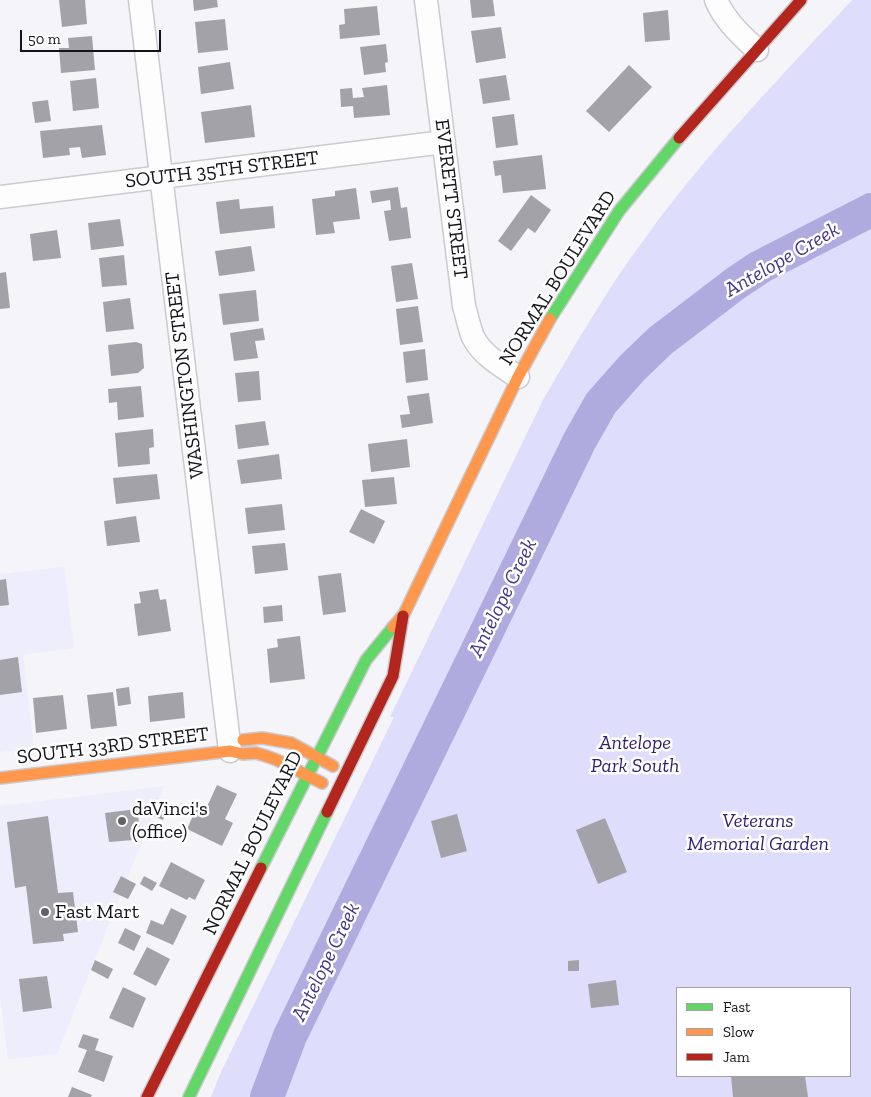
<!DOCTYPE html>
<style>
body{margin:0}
#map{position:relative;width:871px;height:1097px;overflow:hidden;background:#f4f4f9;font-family:"Zilla Slab",serif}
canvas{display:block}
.legend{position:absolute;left:676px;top:987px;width:175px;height:90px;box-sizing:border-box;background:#fff;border:1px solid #a1a1a4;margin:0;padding:6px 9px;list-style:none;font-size:15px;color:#13131b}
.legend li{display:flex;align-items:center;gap:10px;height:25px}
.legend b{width:25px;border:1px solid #a1a1a4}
.scale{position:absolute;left:20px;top:30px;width:141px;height:22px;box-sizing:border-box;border:2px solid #13131b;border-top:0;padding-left:6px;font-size:15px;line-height:18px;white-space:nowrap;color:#13131b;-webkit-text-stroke:4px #fff;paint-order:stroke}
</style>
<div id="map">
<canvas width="871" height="1097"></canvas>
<ul class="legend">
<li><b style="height:6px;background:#63d668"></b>Fast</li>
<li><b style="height:6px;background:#ff974d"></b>Slow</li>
<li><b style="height:6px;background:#b3261e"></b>Jam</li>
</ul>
<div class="scale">50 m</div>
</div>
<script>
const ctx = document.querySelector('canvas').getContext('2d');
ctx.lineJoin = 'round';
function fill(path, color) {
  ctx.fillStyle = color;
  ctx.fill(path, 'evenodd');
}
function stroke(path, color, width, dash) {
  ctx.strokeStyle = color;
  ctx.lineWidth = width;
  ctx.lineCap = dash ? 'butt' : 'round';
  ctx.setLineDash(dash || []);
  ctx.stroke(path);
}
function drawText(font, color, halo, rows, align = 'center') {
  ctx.font = font + ' "Zilla Slab",serif';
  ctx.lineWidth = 5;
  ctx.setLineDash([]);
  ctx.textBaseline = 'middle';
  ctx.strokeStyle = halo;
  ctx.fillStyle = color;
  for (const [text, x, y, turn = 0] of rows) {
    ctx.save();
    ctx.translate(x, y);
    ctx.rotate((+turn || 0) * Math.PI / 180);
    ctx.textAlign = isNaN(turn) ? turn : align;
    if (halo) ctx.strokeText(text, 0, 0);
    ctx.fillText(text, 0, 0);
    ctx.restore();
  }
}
const built = new Path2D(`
 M 64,567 L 74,648 L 23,655 L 34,748 L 0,752 L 0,574 Z
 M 164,786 L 57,1054 L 8,1059 L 0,996 L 0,806 Z`);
const green = new Path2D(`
 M 852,0 L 871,0 L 871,1097 L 211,1097 L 221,1072 L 394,717 L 390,717 L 543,400 C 576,343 609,286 648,234 C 709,150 782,76 852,0 ZM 677,988 L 850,988 L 850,1076 L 677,1076 Z`);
const river = new Path2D(`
 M 267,1097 L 290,1036 L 580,440 L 601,403 L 632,368 L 660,341 L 736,283 L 760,267 L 871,210`);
const building = new Path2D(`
 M 59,0 L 85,0 L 87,24 L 62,27 Z
 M 193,0 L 217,0 L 218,7 L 194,11 Z
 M 470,0 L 493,0 L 495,16 L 472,18 Z
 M 377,6 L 380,35 L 340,39 L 339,25 L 345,24 L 344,9 Z
 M 668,10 L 670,40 L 645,42 L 643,13 Z
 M 225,19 L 228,50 L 198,53 L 195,22 Z
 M 501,27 L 506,58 L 476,63 L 471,31 Z
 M 92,36 L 95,70 L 61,73 L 59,48 L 69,48 L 68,38 Z
 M 386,44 L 388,62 L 385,63 L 386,72 L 364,75 L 360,47 Z
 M 230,62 L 234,89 L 201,94 L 198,67 Z
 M 629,65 L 652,87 L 609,132 L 586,111 Z
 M 506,75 L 510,100 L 483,104 L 479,79 Z
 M 96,78 L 99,108 L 73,111 L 70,81 Z
 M 387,85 L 390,115 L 354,118 L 353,106 L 341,107 L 340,89 L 352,88 L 353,98 L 364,97 L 362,88 Z
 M 48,100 L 51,121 L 35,123 L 32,102 Z
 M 251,105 L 255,137 L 205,143 L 201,112 Z
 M 514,114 L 518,145 L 496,148 L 492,117 Z
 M 102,125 L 106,155 L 82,158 L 80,147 L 69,148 L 70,155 L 43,158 L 40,131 Z
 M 542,155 L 546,189 L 503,193 L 501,175 L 495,176 L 493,161 Z
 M 398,187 L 401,208 L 407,207 L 411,238 L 389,241 L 384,211 L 391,210 L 390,200 L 372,203 L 370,191 Z
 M 356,188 L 360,219 L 333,222 L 335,233 L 316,235 L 312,199 L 335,196 L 335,191 Z
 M 531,195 L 551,210 L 535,233 L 528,228 L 511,251 L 498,241 Z
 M 239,199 L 240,209 L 273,206 L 275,228 L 220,234 L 216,202 Z
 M 120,219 L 124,246 L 91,250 L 88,223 Z
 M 57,230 L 61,258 L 33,261 L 30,234 Z
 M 251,246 L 255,271 L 219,276 L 215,251 Z
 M 124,255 L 127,285 L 102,287 L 99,258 Z
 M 412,263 L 418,299 L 396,302 L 391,266 Z
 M 6,272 L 10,308 L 0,309 L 0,273 Z
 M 256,290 L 259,321 L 223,325 L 219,294 Z
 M 130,298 L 134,329 L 106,332 L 103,302 Z
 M 418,306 L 423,342 L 400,345 L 396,309 Z
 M 263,328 L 265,340 L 255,341 L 258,358 L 234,361 L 230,333 Z
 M 136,342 L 142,344 L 144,368 L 138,373 L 111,376 L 108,345 Z
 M 425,349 L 428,380 L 406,383 L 403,352 Z
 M 259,371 L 261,400 L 238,402 L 235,373 Z
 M 141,386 L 144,417 L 118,420 L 117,402 L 109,403 L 108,389 Z
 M 429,393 L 433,423 L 402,428 L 400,415 L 410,414 L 407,396 Z
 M 265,421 L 269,445 L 238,449 L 235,425 Z
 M 153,429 L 154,447 L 149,448 L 150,464 L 118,467 L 115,433 Z
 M 407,439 L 410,467 L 371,472 L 368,444 Z
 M 279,454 L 282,479 L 241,484 L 237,460 Z
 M 157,474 L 160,499 L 116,504 L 113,478 Z
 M 394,477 L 397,504 L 365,507 L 362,480 Z
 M 282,504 L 285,530 L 248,534 L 245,508 Z
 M 361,509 L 385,521 L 374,544 L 349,532 Z
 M 136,516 L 140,542 L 107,546 L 104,521 Z
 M 285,543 L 288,570 L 255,574 L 252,546 Z
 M 341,573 L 346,612 L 323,615 L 318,576 Z
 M 6,579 L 9,605 L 0,606 L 0,580 Z
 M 158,589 L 160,600 L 166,599 L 171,631 L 138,636 L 134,604 L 141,603 L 139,592 Z
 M 282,605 L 283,621 L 264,623 L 263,607 Z
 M 300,636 L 305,679 L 270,683 L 267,649 L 278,647 L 277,639 Z
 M 18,657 L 22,692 L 0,695 L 0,660 Z
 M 129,687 L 131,704 L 118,706 L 116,689 Z
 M 113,692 L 117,726 L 91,729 L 87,695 Z
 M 183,692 L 185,718 L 150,722 L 148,696 Z
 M 63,695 L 67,729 L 36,733 L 33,698 Z
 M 217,785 L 237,794 L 225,819 L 233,823 L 222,846 L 187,829 L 196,809 L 204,813 Z
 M 159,803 L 169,807 L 163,820 L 153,816 Z
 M 137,809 L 140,829 L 133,840 L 109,842 L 105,813 Z
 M 457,814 L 467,851 L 441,858 L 431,821 Z
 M 48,816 L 58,893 L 73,892 L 78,932 L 63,934 L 64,941 L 33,944 L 26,886 L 15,888 L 7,822 Z
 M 605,818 L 627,872 L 598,884 L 576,830 Z
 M 171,862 L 205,880 L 195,900 L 189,897 L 187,900 L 159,886 Z
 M 121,876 L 136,884 L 128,899 L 113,892 Z
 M 144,876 L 157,883 L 152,891 L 140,884 Z
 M 171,908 L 187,916 L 173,945 L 146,933 L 151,920 L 163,925 Z
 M 125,928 L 141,936 L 134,951 L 118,943 Z
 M 147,947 L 170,959 L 156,986 L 133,974 Z
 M 95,960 L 113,969 L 108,979 L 91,970 Z
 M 579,960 L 579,971 L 568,971 L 568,961 Z
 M 47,976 L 52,1008 L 23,1012 L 19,979 Z
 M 616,980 L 619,1005 L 591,1008 L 588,984 Z
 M 123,987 L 146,998 L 133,1028 L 109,1018 Z
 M 83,1034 L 99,1039 L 95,1050 L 113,1056 L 104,1082 L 78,1072 L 87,1050 L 78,1047 Z
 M 731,1076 L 805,1076 L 808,1097 L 733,1097 Z
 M 72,1087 L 92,1095 L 91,1097 L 68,1097 Z`);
const street = new Path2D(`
 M 140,0 L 230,751
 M 426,0 L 464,306 C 467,316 469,327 473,337 C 482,355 501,366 518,377
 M 716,0 C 725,21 741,35 757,50
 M 0,197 L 444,142`);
const fast = new Path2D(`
 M 550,319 L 619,211 L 679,138
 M 261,868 L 366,660 L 393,627
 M 189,1097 L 327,812`);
const slow = new Path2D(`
 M 393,627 L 404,614 L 518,377 L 550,319
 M 243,740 L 262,738 L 291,743 L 333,766
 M 0,778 L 230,751 L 243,754 L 256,753 L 266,756 L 277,760 L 322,783`);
const jam = new Path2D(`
 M 679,138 L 801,0
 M 327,812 L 393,676 L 403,616
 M 147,1097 L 261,868`);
const markers = [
 [122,821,5,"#626269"],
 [45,912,5,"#626269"]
];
const streetNames = [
 ["SOUTH 35TH STREET",222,170,-7],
 ["EVERETT STREET",451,199,83],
 ["NORMAL BOULEVARD",558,278,-58],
 ["WASHINGTON STREET",185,375,-97],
 ["SOUTH 33RD STREET",113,746,-7],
 ["NORMAL BOULEVARD",253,843,-64]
];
const parkNames = [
 ["Antelope",635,743],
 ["Park South",635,766],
 ["Veterans",758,821],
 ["Memorial Garden",758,844]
];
const poiNames = [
 ["daVinci's",132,809],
 ["(office)",132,832],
 ["Fast Mart",55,912]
];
const waterNames = [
 ["Antelope Creek",782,260,-30],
 ["Antelope Creek",503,598,-64],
 ["Antelope Creek",326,962,-64]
];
fill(built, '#ededfb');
fill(green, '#deddfc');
stroke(river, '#afabde', 34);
fill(building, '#a3a2a9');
stroke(street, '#cacad0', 25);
stroke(fast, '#cacad0', 14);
stroke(slow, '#cacad0', 14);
stroke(jam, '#cacad0', 14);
stroke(street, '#fdfdfe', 22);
stroke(fast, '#63d668', 11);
stroke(slow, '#ff974d', 11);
stroke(jam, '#b3261e', 11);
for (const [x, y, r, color] of markers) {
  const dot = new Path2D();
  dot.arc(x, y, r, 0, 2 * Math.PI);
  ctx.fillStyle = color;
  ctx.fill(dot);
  stroke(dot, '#fff', 2);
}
drawText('20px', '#13131b', '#fff', streetNames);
drawText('italic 20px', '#311d71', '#fff', parkNames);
drawText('20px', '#13131b', '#fff', poiNames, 'left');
drawText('italic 21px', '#443589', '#fff', waterNames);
</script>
